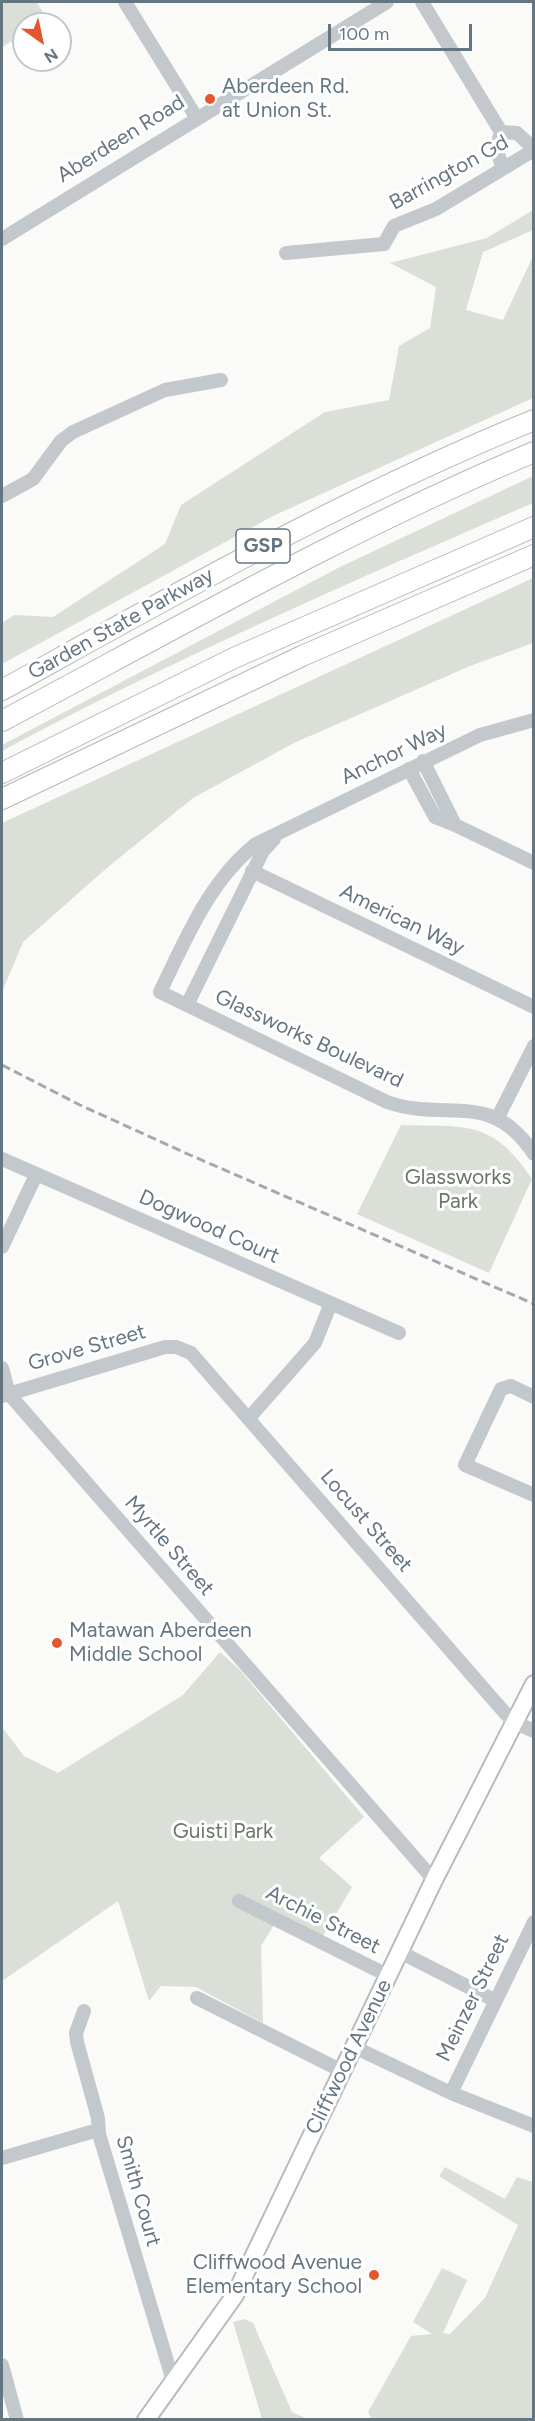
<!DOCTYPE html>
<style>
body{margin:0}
#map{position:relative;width:535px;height:2421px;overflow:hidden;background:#fafaf8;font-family:Figtree,sans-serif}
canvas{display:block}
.frame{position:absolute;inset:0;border:3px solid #657683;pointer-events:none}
.north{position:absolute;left:12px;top:12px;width:60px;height:60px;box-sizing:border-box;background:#fff;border:2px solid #c1c8cd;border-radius:50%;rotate:147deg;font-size:16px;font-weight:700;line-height:24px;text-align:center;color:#657683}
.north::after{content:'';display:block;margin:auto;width:21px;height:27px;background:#e4572e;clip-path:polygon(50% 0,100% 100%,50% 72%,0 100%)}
.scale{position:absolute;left:328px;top:24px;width:144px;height:27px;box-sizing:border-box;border:3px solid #657683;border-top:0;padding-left:8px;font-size:18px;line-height:21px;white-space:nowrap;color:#657683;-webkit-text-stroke:4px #fff;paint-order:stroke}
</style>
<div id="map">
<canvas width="535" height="2421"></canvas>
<div class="frame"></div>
<div class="north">N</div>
<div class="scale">100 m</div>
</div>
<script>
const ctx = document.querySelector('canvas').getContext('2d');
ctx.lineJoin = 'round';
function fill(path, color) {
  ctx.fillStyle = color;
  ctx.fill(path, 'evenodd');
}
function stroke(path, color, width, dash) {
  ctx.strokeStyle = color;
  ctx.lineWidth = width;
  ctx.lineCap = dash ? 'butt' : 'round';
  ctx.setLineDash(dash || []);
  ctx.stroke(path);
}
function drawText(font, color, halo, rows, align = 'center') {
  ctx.font = font + ' Figtree,sans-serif';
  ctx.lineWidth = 6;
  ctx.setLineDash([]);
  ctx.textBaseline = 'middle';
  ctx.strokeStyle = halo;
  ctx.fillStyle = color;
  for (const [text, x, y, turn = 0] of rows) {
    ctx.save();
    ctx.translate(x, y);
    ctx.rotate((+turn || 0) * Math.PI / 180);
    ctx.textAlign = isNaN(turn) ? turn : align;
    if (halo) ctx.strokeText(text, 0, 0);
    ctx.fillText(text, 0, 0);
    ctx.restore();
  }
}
const green = new Path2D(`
 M 2,2 L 37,2 L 47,20 L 40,24 L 24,24 L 24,34 L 2,47 Z
 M 533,210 L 533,230 L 483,252 L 466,310 L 503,320 L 533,256 L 533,398 L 273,516 L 2,664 L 2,623 L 14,615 L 53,617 L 165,544 L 181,505 L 325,412 L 389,400 L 399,346 L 430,328 L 436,287 L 390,263 L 487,238 Z
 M 533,476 L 533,503 C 353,581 175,658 2,751 L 2,745 L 338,568 Z
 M 533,578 L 533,643 L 470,666 L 294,743 L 193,798 L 108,867 L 23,942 L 2,992 L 2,823 Z
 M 401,1125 C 466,1127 492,1119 532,1179 L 489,1273 L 357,1214 Z
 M 220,1652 L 240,1670 L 364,1817 L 319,1858 L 352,1887 L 322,1938 L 280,1915 L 261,1946 L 263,2023 L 196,1987 L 161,1986 L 149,2001 L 118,1901 L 2,1981 L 2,1727 L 24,1756 L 58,1773 L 183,1695 Z
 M 445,2167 L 505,2199 L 517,2177 L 533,2182 L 533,2419 L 372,2420 L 368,2412 L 411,2336 L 432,2334 L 413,2322 L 442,2268 L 467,2280 L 443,2333 L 450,2334 L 485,2298 L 518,2225 L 439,2176 Z
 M 244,2319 L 253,2323 L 292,2412 L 307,2419 L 262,2419 L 233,2322 Z`);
const minor = new Path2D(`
 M 125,2 L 196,117
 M 422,2 L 501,132
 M 503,168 L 496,149 L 501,132 L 517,133 L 534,149
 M 2,239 L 387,2
 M 286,253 L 384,244 L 394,226 L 436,209 L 534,150
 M 2,496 L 33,479 L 61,441 L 73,432 L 165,390 L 221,380
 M 534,720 L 480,735 L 256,844 C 209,881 186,939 160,992 L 387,1102 C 448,1123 490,1088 534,1154
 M 423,761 L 455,825 L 534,863
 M 409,769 L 435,817 L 455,825
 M 252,871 L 534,1007
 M 187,1005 L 263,851 L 274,839
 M 498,1117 L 534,1046
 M 2,1159 L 399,1333
 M 2,1247 L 36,1175
 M 2,1368 L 9,1394 L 434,1880
 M 2,1396 L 165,1347 L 176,1347 L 191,1353 L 505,1713 L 514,1722 L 534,1731
 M 534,1397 L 511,1386 L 501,1389 L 465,1465 L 534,1495
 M 249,1418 L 315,1343 L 331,1303
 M 239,1901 L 389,1976
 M 400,1952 L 494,2000
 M 197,1998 L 342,2071
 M 84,2011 L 76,2033 L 77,2042 L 98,2118 L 99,2134 L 173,2381
 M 354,2047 L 451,2093 L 534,2126
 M 451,2093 L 534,1922
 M 2,2158 L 91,2132
 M 2,2365 L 17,2420`);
const major = new Path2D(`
 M 146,2420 L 235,2295 L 434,1880 L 534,1684`);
const highway = new Path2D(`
 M 2,690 C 176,594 349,495 534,420
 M 2,721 C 177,628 350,529 534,452
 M 2,773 L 234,658 L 534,527
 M 2,799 L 302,656 L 534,555`);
const rail = new Path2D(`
 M 2,1065 L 80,1105 L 190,1155 L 534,1304`);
const markers = [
 [210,99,6,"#e4572e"],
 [57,1643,6,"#e4572e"],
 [374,2275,6,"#e4572e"]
];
const shields = [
 [263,546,54]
];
const shieldNames = [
 ["GSP",263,546]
];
const poiNames = [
 ["Aberdeen Rd.",222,87],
 ["at Union St.",222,111],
 ["Matawan Aberdeen",69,1631],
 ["Middle School",69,1655],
 ["Cliffwood Avenue",362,2263,"right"],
 ["Elementary School",362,2287,"right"]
];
const streetNames = [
 ["Aberdeen Road",121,139,-32],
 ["Barrington Gd",449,173,-29],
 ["Garden State Parkway",121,624,-29],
 ["Anchor Way",394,754,-26],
 ["American Way",402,920,26],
 ["Glassworks Boulevard",309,1039,25],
 ["Dogwood Court",209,1227,24],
 ["Grove Street",87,1348,-16],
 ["Locust Street",366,1521,49],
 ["Myrtle Street",169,1546,49],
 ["Archie Street",323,1920,27],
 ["Meinzer Street",473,1998,-64],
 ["Cliffwood Avenue",349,2057,-64],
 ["Smith Court",138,2191,74]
];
const parkNames = [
 ["Glassworks",458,1178],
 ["Park",458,1202],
 ["Guisti Park",223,1832]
];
fill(green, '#dadfd7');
stroke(major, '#b5babe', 20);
stroke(highway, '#b4b9bd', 22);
stroke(minor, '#c3c8cc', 14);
stroke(major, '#fff', 16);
stroke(highway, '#fff', 20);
stroke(rail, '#a2aab0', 3, [9, 4.5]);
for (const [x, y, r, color] of markers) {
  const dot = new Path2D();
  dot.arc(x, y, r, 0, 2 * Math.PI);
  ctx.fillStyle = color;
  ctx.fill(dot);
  stroke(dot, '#fff', 2);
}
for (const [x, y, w] of shields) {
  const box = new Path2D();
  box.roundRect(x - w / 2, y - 17, w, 34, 4.5);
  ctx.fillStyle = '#fff';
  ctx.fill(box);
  stroke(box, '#657683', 1.5);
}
drawText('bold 20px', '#657683', null, shieldNames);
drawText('21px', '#657683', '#fff', poiNames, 'left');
drawText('21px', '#657683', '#fff', streetNames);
drawText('21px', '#687a64', '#fff', parkNames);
</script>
